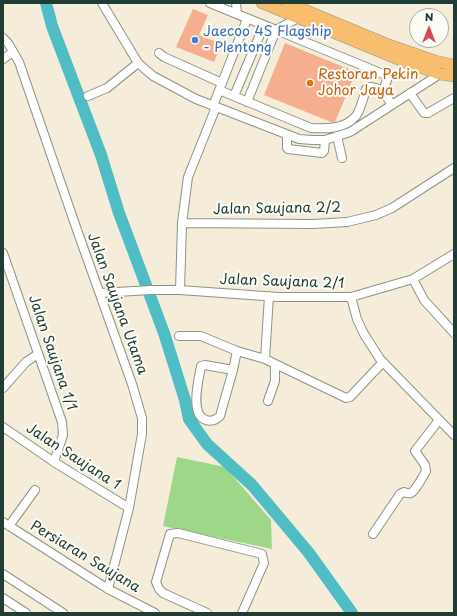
<!DOCTYPE html>
<style>
body{margin:0}
#map{position:relative;width:457px;height:616px;overflow:hidden;background:#f5edda;font-family:"Playpen Sans",sans-serif}
canvas{display:block}
.frame{position:absolute;inset:0;border:4px solid #1f3d34;pointer-events:none}
.north{position:absolute;left:409px;top:8px;width:40px;height:40px;box-sizing:border-box;background:#fdfcf7;border:1px solid #a4b0a9;border-radius:50%;rotate:0deg;font-size:11px;font-weight:700;line-height:16px;text-align:center;color:#1f3d34}
.north::after{content:'';display:block;margin:auto;width:14px;height:18px;background:#d1495b;clip-path:polygon(50% 0,100% 100%,50% 72%,0 100%)}
</style>
<div id="map">
<canvas width="457" height="616"></canvas>
<div class="frame"></div>
<div class="north">N</div>
</div>
<script>
const ctx = document.querySelector('canvas').getContext('2d');
ctx.lineJoin = 'round';
function fill(path, color) {
  ctx.fillStyle = color;
  ctx.fill(path, 'evenodd');
}
function stroke(path, color, width, dash) {
  ctx.strokeStyle = color;
  ctx.lineWidth = width;
  ctx.lineCap = dash ? 'butt' : 'round';
  ctx.setLineDash(dash || []);
  ctx.stroke(path);
}
function drawText(font, color, halo, rows, align = 'center') {
  ctx.font = font + ' "Playpen Sans",sans-serif';
  ctx.lineWidth = 4;
  ctx.setLineDash([]);
  ctx.textBaseline = 'middle';
  ctx.strokeStyle = halo;
  ctx.fillStyle = color;
  for (const [text, x, y, turn = 0] of rows) {
    ctx.save();
    ctx.translate(x, y);
    ctx.rotate((+turn || 0) * Math.PI / 180);
    ctx.textAlign = isNaN(turn) ? turn : align;
    if (halo) ctx.strokeText(text, 0, 0);
    ctx.fillText(text, 0, 0);
    ctx.restore();
  }
}
const green = new Path2D(`
 M 177,457 L 225,467 L 271,520 L 272,549 L 163,526 Z`);
const river = new Path2D(`
 M 46,3 L 52,26 L 101,155 L 119,213 L 164,333 L 185,400 L 189,419 L 207,444 L 252,485 L 309,553 L 352,613`);
const building = new Path2D(`
 M 193,9 L 208,15 L 199,35 L 222,44 L 214,62 L 176,47 Z
 M 285,43 L 356,72 L 335,122 L 331,122 L 264,95 Z`);
const minor = new Path2D(`
 M 102,3 L 138,63 L 153,76 L 196,99 L 299,139 L 313,140 L 325,140 L 350,132 L 440,74
 M 210,3 L 276,30 L 298,18
 M 236,3 L 237,14
 M 3,38 L 8,43 L 19,62 L 77,230 L 132,384 L 142,418 L 142,434 L 129,508 L 108,589
 M 159,53 L 164,57 L 222,83
 M 3,59 L 13,52
 M 219,90 L 311,128 C 326,129 345,129 356,116 C 360,111 364,96 366,89 L 369,87 C 382,87 386,96 392,105
 M 410,93 L 424,113 L 428,113 L 454,98
 M 88,96 L 107,88 L 138,63
 M 234,96 L 264,25
 M 247,102 L 276,30 L 383,74 L 388,77 L 383,91
 M 213,106 L 247,19
 M 287,135 L 287,148 L 288,149 L 322,153 L 324,151 L 325,140
 M 337,136 L 342,158
 M 182,223 L 313,224 L 347,222 L 376,215 L 392,208 L 454,168
 M 3,253 L 62,422 L 63,435 L 54,462
 M 413,279 L 424,300 L 454,333
 M 180,290 L 182,223 L 188,177 L 216,107
 M 100,293 L 151,290 L 180,290 L 278,297 L 351,297 L 413,279 L 454,254
 M 351,297 L 357,319 L 364,334 L 380,359 L 454,435
 M 179,336 L 201,336 L 237,351 L 265,359 L 346,398 L 350,397 L 383,362
 M 265,359 L 269,296
 M 233,370 L 205,365 L 201,366 C 199,378 189,415 206,420 C 212,422 216,420 220,416 L 233,370 L 237,351
 M 3,388 L 26,362 L 38,354
 M 268,401 L 275,381 L 275,365
 M 3,427 L 54,462 L 129,508
 M 3,522 L 108,589 L 155,613
 M 9,526 L 35,490
 M 373,534 L 400,494 L 404,492 C 407,493 408,494 411,493 C 415,491 424,475 426,471 L 425,465 L 415,451 L 439,420
 M 3,574 L 63,613
 M 3,598 L 26,613
 M 207,613 L 163,593 L 159,589 L 156,582 L 170,534 L 178,533 L 262,554 L 264,563 L 242,613`);
const major = new Path2D(`
 M 262,3 L 405,62 L 440,74 L 454,76
 M 288,3 L 389,45 L 435,61 L 454,65`);
const markers = [
 [195,40,4,"#3f7fe0"],
 [310,83,4,"#e8710a"]
];
const shopNames = [
 ["Jaecoo 4S Flagship",203,32],
 ["- Plentong",203,48]
];
const foodNames = [
 ["Restoran Pekin",318,75],
 ["Johor Jaya",318,91]
];
const streetNames = [
 ["Jalan Saujana 2/2",277,209,-1],
 ["Jalan Saujana 2/1",282,282,2],
 ["Jalan Saujana Utama",117,304,70],
 ["Jalan Saujana 1/1",52,353,71],
 ["Jalan Saujana 1",73,457,33],
 ["Persiaran Saujana",85,557,31]
];
fill(green, '#9ed78a');
stroke(river, '#4ebdc4', 12);
fill(building, '#f5af8e');
stroke(minor, '#8a9587', 10);
stroke(major, '#8a9587', 12);
stroke(minor, '#fff', 8);
stroke(major, '#f9be6d', 11);
for (const [x, y, r, color] of markers) {
  const dot = new Path2D();
  dot.arc(x, y, r, 0, 2 * Math.PI);
  ctx.fillStyle = color;
  ctx.fill(dot);
  stroke(dot, '#fdfcf7', 1.5);
}
drawText('14px', '#366cbe', '#fdfcf7', shopNames, 'left');
drawText('14px', '#c56008', '#fdfcf7', foodNames, 'left');
drawText('14px', '#1f3d34', '#fdfcf7', streetNames);
</script>
